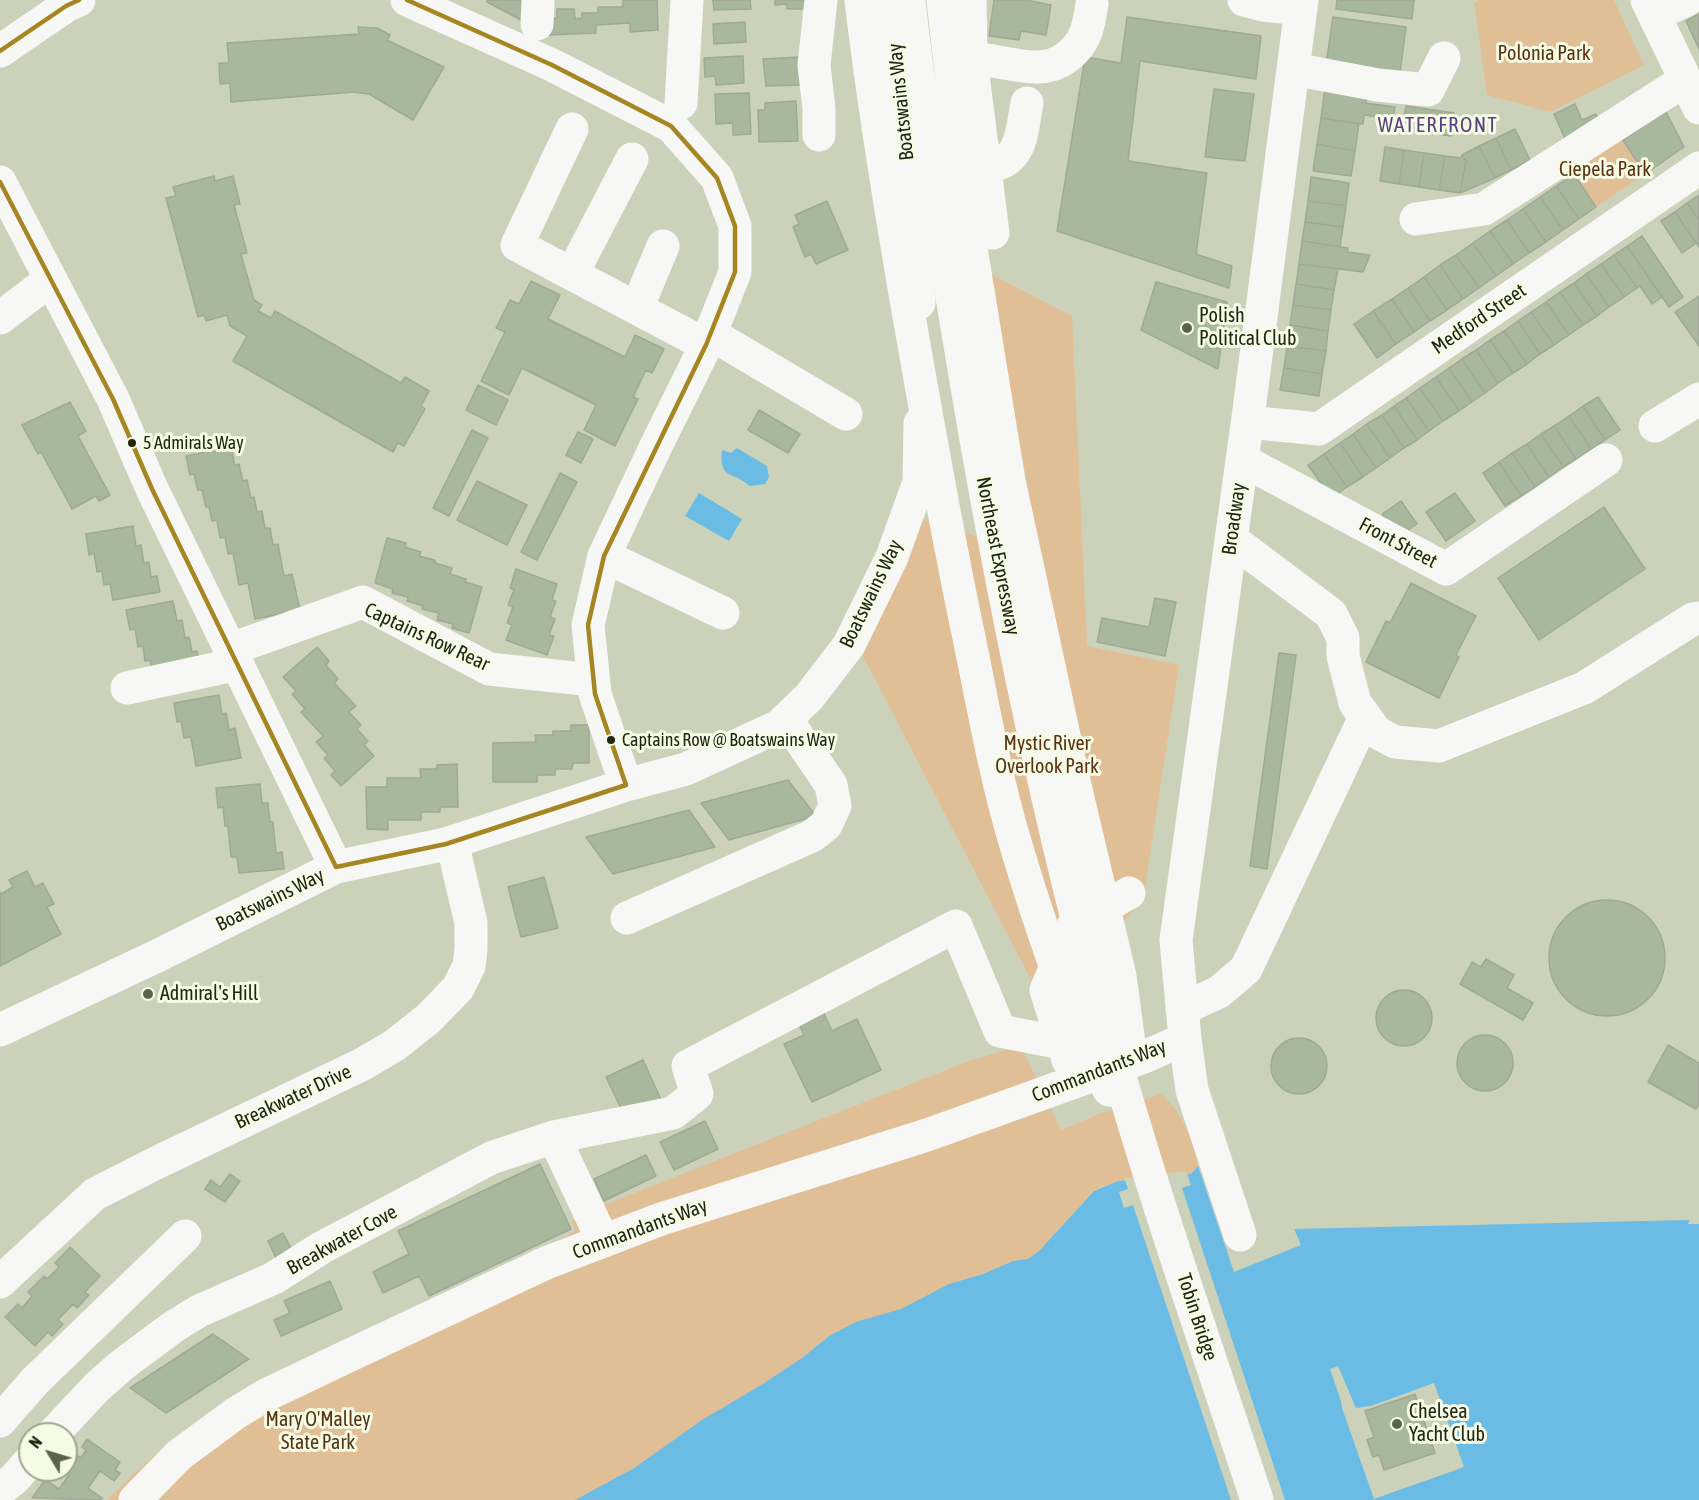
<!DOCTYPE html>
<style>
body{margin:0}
#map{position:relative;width:1699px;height:1500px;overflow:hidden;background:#ccd2ba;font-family:"Asap Condensed",sans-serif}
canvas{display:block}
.north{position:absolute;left:18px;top:1422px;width:60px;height:60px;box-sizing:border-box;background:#f5fbe4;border:2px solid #a0a591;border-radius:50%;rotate:308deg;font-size:16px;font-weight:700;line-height:24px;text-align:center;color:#212514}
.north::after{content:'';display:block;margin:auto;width:21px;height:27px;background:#5d624e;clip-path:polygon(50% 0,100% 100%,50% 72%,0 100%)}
</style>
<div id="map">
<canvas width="1699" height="1500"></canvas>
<div class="north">N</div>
</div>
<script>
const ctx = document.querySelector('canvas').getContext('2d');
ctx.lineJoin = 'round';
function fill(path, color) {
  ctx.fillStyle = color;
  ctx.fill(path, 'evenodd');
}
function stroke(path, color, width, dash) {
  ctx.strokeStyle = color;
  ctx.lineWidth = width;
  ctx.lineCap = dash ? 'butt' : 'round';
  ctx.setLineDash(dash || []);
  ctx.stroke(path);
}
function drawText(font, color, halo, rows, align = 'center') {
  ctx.font = font + ' "Asap Condensed",sans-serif';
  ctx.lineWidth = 6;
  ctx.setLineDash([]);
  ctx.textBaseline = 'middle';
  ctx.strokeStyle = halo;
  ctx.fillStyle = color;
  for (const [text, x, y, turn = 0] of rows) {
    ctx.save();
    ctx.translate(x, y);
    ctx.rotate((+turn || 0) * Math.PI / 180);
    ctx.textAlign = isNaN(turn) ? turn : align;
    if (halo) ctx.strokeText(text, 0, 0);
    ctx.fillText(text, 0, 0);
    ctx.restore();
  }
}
const green = new Path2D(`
 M 1479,0 L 1614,0 L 1644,65 L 1550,112 L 1487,95 L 1474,3 Z
 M 1617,131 L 1645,174 L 1596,207 L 1568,166 Z
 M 989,273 L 1072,316 L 1087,646 L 1179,665 L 1143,901 L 1043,1003 L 861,652 L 920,519 L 1040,556 Z
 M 1021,1046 L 1061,1130 L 1099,1114 L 1161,1094 C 1181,1110 1194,1141 1198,1166 L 1192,1174 L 1118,1181 L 1094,1190 L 1039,1251 L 1028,1259 L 1013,1261 L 983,1274 L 949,1284 L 901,1309 L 850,1325 L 829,1336 L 802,1358 L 761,1385 L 702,1420 L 634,1468 L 575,1500 L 107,1500 C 153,1456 189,1422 245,1391 L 575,1232 L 572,1221 L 606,1204 L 974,1059 Z`);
const water = new Path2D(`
 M 737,448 L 767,466 L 769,477 L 765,484 L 750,486 C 732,470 719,481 722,450 L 731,453 Z
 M 699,493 L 742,519 L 729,541 L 685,516 Z
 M 1198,1166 L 1234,1272 L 1301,1245 L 1294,1229 L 1689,1220 L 1688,1224 L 1699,1224 L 1699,1500 L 575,1500 L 634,1468 L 702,1420 L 761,1385 L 802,1358 L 829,1336 L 850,1325 L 859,1321 L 901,1309 L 949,1284 L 983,1274 L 1013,1261 L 1028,1259 L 1039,1251 L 1094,1191 L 1118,1181 L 1191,1174 Z`);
const pier = new Path2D(`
 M 1186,1171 L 1191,1185 L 1182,1188 L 1285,1500 L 1231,1500 L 1133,1205 L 1124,1208 L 1119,1192 L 1128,1189 L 1124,1178 Z
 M 1338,1366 L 1356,1408 L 1371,1406 L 1434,1383 L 1464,1467 L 1374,1499 L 1342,1408 L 1341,1401 L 1330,1369 Z`);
const building = new Path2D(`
 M 487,0 L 524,0 L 523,21 L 487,2 Z
 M 623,0 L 657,0 L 658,30 L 630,32 L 630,23 L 596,25 L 596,33 L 548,35 L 547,19 L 557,18 L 557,9 L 574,9 L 575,19 L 582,18 L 582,13 L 598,13 L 598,7 L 623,7 Z
 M 713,0 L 750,0 L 751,9 L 714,10 Z
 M 775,0 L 804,0 L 805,9 L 787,9 L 787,4 L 775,5 Z
 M 994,0 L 1026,0 L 1051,5 L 1046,35 L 1021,31 L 1019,40 L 989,36 Z
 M 1337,0 L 1414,0 L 1412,19 L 1336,9 Z
 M 1699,14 L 1699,49 L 1686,21 Z
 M 1127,17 L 1261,36 L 1256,79 L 1140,61 L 1128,161 L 1207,173 L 1196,254 L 1232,266 L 1229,288 L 1057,231 L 1085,57 L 1121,63 Z
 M 1333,17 L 1406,27 L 1399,81 L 1325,71 Z
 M 745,22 L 746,42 L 714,44 L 713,24 Z
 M 358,27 L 377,28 L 390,35 L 387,40 L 444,67 L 413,120 L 369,94 L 354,92 L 231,102 L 230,83 L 220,84 L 219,63 L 229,63 L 227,43 L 359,34 Z
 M 743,56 L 744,83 L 716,85 L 715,76 L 705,77 L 704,58 Z
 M 800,57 L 802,85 L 766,86 L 763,59 Z
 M 1326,82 L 1369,88 L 1366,103 L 1395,107 L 1393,119 L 1364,115 L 1363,124 L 1321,118 Z
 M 1214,89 L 1254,94 L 1245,161 L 1205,157 Z
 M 749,93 L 751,134 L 733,135 L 733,123 L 716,124 L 715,94 Z
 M 796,101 L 798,141 L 759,142 L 758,110 L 765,110 L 765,103 Z
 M 1575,104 L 1582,120 L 1596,114 L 1602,127 L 1567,143 L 1554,114 Z
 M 1406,106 L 1454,113 L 1451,136 L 1402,129 Z
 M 1663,106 L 1684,147 L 1645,174 L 1623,140 L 1648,122 Z
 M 1321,118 L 1359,124 L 1355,151 L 1317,144 Z
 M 1515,129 L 1530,160 L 1511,170 L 1496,138 Z
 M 1496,138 L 1511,170 L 1495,178 L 1479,146 Z
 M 1317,144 L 1355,151 L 1351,176 L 1313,171 Z
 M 1479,146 L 1495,178 L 1460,193 L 1466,161 L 1462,155 Z
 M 1385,147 L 1404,150 L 1399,184 L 1380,181 Z
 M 1404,150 L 1424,153 L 1419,187 L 1399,184 Z
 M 1424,153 L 1445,156 L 1439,190 L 1419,187 Z
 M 1462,155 L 1466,161 L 1460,193 L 1439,190 L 1445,156 L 1461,158 Z
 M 1574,174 L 1596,207 L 1579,219 L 1556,186 Z
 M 214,176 L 215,181 L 233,176 L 240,204 L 234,205 L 247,253 L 241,254 L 254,300 L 262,305 L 258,311 L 271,318 L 275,311 L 401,383 L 405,377 L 429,391 L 421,406 L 425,409 L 404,446 L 398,443 L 393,452 L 233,361 L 247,336 L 230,326 L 227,315 L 206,321 L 204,315 L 198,317 L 166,198 L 176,196 L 173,187 Z
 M 1311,177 L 1349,183 L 1346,206 L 1308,201 Z
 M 1556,186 L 1579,219 L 1563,230 L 1540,197 Z
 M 1699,195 L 1699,220 L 1687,203 Z
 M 1540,197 L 1563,230 L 1546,242 L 1523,209 Z
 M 827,201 L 848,250 L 816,264 L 811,254 L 805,257 L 793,227 L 799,224 L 795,215 Z
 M 1308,201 L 1346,206 L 1343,227 L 1305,222 Z
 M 1687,203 L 1699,220 L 1699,247 L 1675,212 Z
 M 1523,209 L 1546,242 L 1529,253 L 1507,220 Z
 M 1675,212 L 1696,243 L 1682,253 L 1661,221 Z
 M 1507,220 L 1529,253 L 1513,264 L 1490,231 Z
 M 1305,222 L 1343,227 L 1340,247 L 1302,241 Z
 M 1490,231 L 1513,264 L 1496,276 L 1473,243 Z
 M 1642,236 L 1683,297 L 1669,307 L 1627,246 Z
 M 1302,241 L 1348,248 L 1347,252 L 1370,255 L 1363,272 L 1299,264 Z
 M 1473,243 L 1496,276 L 1479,288 L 1456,255 Z
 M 1627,246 L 1662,297 L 1652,304 L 1640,286 L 1637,288 L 1614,255 Z
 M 1456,255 L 1479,288 L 1463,299 L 1440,265 Z
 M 1614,255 L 1637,288 L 1624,297 L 1601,264 Z
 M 1299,264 L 1338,269 L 1334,290 L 1296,284 Z
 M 1601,264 L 1624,297 L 1609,307 L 1586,274 Z
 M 1440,265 L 1463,299 L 1447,310 L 1424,277 Z
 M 1586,274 L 1609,307 L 1597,316 L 1574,283 Z
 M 1424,277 L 1447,310 L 1430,321 L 1408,288 Z
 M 531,281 L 560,295 L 548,319 L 625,357 L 635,335 L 664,349 L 652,373 L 646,370 L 633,397 L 638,399 L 615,446 L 584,430 L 596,405 L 522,368 L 509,395 L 481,381 L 505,332 L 496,328 L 510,300 L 519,304 Z
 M 1156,282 L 1227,302 L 1218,369 L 1141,330 Z
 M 1574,283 L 1597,316 L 1583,325 L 1560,292 Z
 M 1296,284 L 1334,290 L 1331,310 L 1293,305 Z
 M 1408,288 L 1430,321 L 1414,332 L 1392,299 Z
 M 1560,292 L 1583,325 L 1569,335 L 1546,302 Z
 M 1699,296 L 1699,346 L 1675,312 Z
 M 1392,299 L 1414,332 L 1396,344 L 1373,311 Z
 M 1546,302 L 1569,335 L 1554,345 L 1531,312 Z
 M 1293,305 L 1331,310 L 1328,331 L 1290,325 Z
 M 1373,311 L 1396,344 L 1377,358 L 1354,324 Z
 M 1531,312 L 1554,345 L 1540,354 L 1518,321 Z
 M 1518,321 L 1540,354 L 1527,364 L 1504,331 Z
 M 1290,325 L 1328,331 L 1326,351 L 1287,346 Z
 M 1504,331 L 1527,364 L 1513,373 L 1490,340 Z
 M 1490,340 L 1513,373 L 1498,383 L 1476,350 Z
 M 1287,346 L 1326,351 L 1322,374 L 1284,368 Z
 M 1476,350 L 1498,383 L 1485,393 L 1462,359 Z
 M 1462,359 L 1485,393 L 1472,402 L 1449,368 Z
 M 1284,368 L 1322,374 L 1319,396 L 1280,390 Z
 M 1449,368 L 1472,402 L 1459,411 L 1436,377 Z
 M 1436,377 L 1459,411 L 1443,421 L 1420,388 Z
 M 478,385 L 508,400 L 496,425 L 466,410 Z
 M 1420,388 L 1443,421 L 1429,431 L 1406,398 Z
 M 1598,397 L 1620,430 L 1605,440 L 1583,406 Z
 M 1406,398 L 1429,431 L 1417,440 L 1394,406 Z
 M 70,402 L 86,431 L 78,436 L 110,495 L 99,501 L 96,496 L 72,509 L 41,452 L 38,454 L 22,425 Z
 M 1394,406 L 1417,440 L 1404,448 L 1382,415 Z
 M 1583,406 L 1605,440 L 1591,449 L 1569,416 Z
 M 759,410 L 800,434 L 788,453 L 748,430 Z
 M 1382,415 L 1404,448 L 1390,458 L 1367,424 Z
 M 1569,416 L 1591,449 L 1576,459 L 1554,426 Z
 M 1367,424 L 1390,458 L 1376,468 L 1353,434 Z
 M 1554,426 L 1576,459 L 1563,467 L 1541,434 Z
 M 472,430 L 488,438 L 449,516 L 433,508 Z
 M 578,432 L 593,439 L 581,463 L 566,455 Z
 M 1353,434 L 1376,468 L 1363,477 L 1340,443 Z
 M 1541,434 L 1563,467 L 1549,477 L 1527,444 Z
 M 1340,443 L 1363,477 L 1347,487 L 1324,454 Z
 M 1527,444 L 1549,477 L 1535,487 L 1512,453 Z
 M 231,447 L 235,466 L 239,464 L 243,481 L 247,480 L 251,498 L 254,497 L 257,512 L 262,511 L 265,528 L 270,528 L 273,545 L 278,544 L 284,576 L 292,574 L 300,610 L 255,619 L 248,583 L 239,585 L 233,553 L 228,554 L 225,537 L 220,538 L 217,520 L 212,521 L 209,507 L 206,507 L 202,490 L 198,490 L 194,474 L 190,475 L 186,456 Z
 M 1512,453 L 1535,487 L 1521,496 L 1499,462 Z
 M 1324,454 L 1347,487 L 1336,495 L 1325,489 L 1308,465 Z
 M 1499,462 L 1521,496 L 1505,506 L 1483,473 Z
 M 560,473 L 577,482 L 537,560 L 521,552 Z
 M 477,481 L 527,505 L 507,545 L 457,520 Z
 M 1455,493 L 1475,521 L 1446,541 L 1426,512 Z
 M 1401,501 L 1417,524 L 1398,537 L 1382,514 Z
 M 1604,507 L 1645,569 L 1539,640 L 1498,578 Z
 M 133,526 L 136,546 L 141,545 L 144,563 L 149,562 L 151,577 L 157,576 L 160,592 L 113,600 L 110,584 L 104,585 L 102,571 L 97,572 L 94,553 L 89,555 L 86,534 Z
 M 387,538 L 406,543 L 405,547 L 421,552 L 419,556 L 435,560 L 435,563 L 452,568 L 450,574 L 466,579 L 465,582 L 482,587 L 469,633 L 452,628 L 453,624 L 437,620 L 439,613 L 422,609 L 423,606 L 407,601 L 408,597 L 392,593 L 393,589 L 375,583 Z
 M 516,569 L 557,584 L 552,600 L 556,601 L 550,617 L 555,619 L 549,635 L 554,636 L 547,655 L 506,640 L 512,625 L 507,623 L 513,607 L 508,605 L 514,590 L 510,588 Z
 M 1411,583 L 1476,616 L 1456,655 L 1459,657 L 1439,698 L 1366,662 L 1386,621 L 1390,623 Z
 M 1155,598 L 1176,602 L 1165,656 L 1097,642 L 1102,618 L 1149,627 Z
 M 173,601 L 177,621 L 182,620 L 185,638 L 189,637 L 192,652 L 197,651 L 200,667 L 153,676 L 150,660 L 145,661 L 143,646 L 138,647 L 135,629 L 130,630 L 126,610 Z
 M 317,647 L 329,661 L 326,665 L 338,679 L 334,683 L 356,706 L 349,712 L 361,725 L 357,729 L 368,741 L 364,745 L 374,756 L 341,786 L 331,775 L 335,771 L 324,758 L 328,755 L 316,742 L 323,736 L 301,712 L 305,709 L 292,694 L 296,691 L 283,677 Z
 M 1279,653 L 1296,655 L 1267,869 L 1250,866 Z
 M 219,695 L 222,714 L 226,713 L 229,730 L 235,728 L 241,758 L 196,766 L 191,737 L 184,738 L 181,721 L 177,722 L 174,703 Z
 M 571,725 L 589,725 L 589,763 L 573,763 L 572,769 L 555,769 L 555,775 L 537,775 L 537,782 L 493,782 L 493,743 L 536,742 L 535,735 L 553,735 L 553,731 L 571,731 Z
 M 457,764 L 458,807 L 440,807 L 440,812 L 421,812 L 421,820 L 388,820 L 388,830 L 367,829 L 366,787 L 387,787 L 387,778 L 421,778 L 420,769 L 437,769 L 437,765 Z
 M 788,780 L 816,816 L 729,840 L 701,803 Z
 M 260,784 L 262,803 L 268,803 L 270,822 L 273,822 L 276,853 L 282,852 L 284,869 L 239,873 L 237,857 L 231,857 L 228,826 L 225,826 L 223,807 L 218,808 L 216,788 Z
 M 689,810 L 715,847 L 613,874 L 586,837 Z
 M 27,871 L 35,887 L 43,883 L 54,904 L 47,907 L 61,934 L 0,966 L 0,892 L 1,894 L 13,887 L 9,880 Z
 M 544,877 L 558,928 L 521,937 L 508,887 Z
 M1549 958a58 58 0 1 1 116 0a58 58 0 1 1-116 0Z
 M 1486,959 L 1514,975 L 1507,988 L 1533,1003 L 1523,1020 L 1460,984 L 1472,962 L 1481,967 Z
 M1376 1018a28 28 0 1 1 56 0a28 28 0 1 1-56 0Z
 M 818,1001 L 832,1031 L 857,1019 L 881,1070 L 812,1102 L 784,1044 L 804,1035 L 793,1012 Z
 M1457 1063a28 28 0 1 1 56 0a28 28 0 1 1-56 0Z
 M1271 1066a28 28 0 1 1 56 0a28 28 0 1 1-56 0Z
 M 1668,1045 L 1699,1063 L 1699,1105 L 1696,1109 L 1648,1082 Z
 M 643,1060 L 663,1104 L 627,1121 L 606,1077 Z
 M 705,1121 L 718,1149 L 674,1170 L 660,1142 Z
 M 646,1155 L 656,1176 L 604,1201 L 594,1179 Z
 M 540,1164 L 571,1229 L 429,1296 L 419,1276 L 383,1293 L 373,1272 L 409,1254 L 398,1231 Z
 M 230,1174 L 240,1181 L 225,1202 L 205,1189 L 211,1180 L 220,1187 Z
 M 283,1233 L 293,1252 L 277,1260 L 268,1241 Z
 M 70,1247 L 100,1276 L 85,1292 L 89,1295 L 77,1308 L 73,1304 L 58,1320 L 63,1324 L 52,1336 L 48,1332 L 35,1346 L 5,1317 L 18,1304 L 22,1308 L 32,1296 L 28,1292 L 44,1276 L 47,1279 L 59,1267 L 55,1263 Z
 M 330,1281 L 342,1309 L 281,1336 L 274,1320 L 290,1313 L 284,1301 Z
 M 213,1334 L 249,1359 L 166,1413 L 130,1388 Z
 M 1415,1394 L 1435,1453 L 1384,1470 L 1379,1455 L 1373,1457 L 1367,1440 L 1374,1437 L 1365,1411 Z
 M 87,1439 L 120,1462 L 115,1470 L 120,1473 L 114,1481 L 100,1471 L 88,1488 L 102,1498 L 101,1500 L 32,1498 L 45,1480 L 59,1489 L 69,1475 L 62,1470 L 66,1470 L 66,1449 L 67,1448 L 81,1458 L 86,1450 L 82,1447 Z`);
const minor = new Path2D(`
 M 407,0 L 552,65 L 671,126 L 717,178 L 735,226 L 735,272 L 706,345 L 656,446 L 604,556 L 588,625 L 595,694 L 626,785
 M 891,0 L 919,303
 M 970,0 L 971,59 L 993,233
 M 1244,0 L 1263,5 L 1301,9
 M 1647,0 L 1699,108
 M 1654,15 L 1687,0
 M 537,24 L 538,0
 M 0,51 L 66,6 L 79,0
 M 971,59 C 1004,58 1039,79 1067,57 C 1086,43 1089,25 1092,4
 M 1293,69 L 1378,85 L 1428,90 L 1444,58
 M 681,103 L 687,0
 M 572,129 L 517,245 L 706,345
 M 819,135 L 819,109 L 814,65 L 821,0
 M 985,167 C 1023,163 1021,134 1027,103
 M 0,182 L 113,399 L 152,489 L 336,867
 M 1416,219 L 1484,209 L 1685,80
 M 572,274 L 632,159
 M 637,308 L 663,246
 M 0,318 L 50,280
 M 711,334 L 846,414
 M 1248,422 L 1319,429 L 1699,168
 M 1655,426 L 1699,399
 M 1242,460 L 1446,569 L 1606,460
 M 1231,539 L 1331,614 L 1343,638 L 1343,656 L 1355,703 L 1376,732 L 1395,742 L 1439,746 L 1584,688 L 1693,619 L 1699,618
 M 604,556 L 723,613
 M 231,649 L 363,602 L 489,669 L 593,680
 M 127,688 L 238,664
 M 627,918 L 812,836 L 826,825 L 835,806 L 831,785 L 786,719
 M 1182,1009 L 1219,992 L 1246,969 L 1365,717
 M 0,1030 L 157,956 L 336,867 L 446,844 L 626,785 L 686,769 L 779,726 L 809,697 L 849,645 L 892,557 L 919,482 L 920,423
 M 1068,1060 L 1046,990 L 1074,924 L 1129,893
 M 554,1137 L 673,1113 L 697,1094 L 688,1066 L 956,926 L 1000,1031 L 1062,1043
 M 1240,1235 L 1192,1090 L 1185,1039 L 1176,940 L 1249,410 L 1302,0
 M 0,1282 L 95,1194 L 158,1162 L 363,1064 L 395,1045 L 429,1018 L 458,988 L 469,966 L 471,949 L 471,923 L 452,842
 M 0,1421 L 35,1381 L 185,1236
 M 53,1434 L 97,1387 L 122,1365 L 173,1327 L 199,1311 L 274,1278 L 321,1248 L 491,1158 L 554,1137 L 603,1241
 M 0,1490 L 14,1479 L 30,1461
 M 135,1500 L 179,1455 L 236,1413 L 264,1396 L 348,1356 L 546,1263 L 661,1219 L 927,1135 L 1144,1057 L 1185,1039`);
const highway = new Path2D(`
 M 861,0 C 875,119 895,238 916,356 C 932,447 948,538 967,628 C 982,699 994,772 1015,842 C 1040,926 1069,1012 1109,1090
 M 909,0 C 921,116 941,231 960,345 C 998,576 1045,810 1108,1035 C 1152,1192 1206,1345 1257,1500
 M 943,0 L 969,236 L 1009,481 L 1073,777 L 1120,976 L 1131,1058`);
const bus1 = new Path2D(`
 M 407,0 L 552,65 L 671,126 L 717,178 L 735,226 L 735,272 L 706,345 L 604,556 L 588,625 L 595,694 L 626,785
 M 0,51 L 66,6 L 79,0
 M 0,182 L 113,399 L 152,489 L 336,867
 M 336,867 L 446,844 L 626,785`);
const markers = [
 [1187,328,6,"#5d624e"],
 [132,443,5,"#212514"],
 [611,740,5,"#212514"],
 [148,994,6,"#5d624e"],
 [1397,1424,6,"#5d624e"]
];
const busNames = [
 ["5 Admirals Way",143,443],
 ["Captains Row @ Boatswains Way",622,740]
];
const parkNames = [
 ["Polonia Park",1544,54],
 ["Ciepela Park",1605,170],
 ["Mystic River",1047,744],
 ["Overlook Park",1047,767],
 ["Mary O'Malley",318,1420],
 ["State Park",318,1443]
];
const streetNames = [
 ["Boatswains Way",901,102,-96],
 ["Medford Street",1479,319,-34],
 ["Broadway",1234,519,-82],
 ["Front Street",1398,543,28],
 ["Northeast Expressway",998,556,79],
 ["Boatswains Way",871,594,-64],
 ["Captains Row Rear",427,637,25],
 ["Boatswains Way",270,900,-26],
 ["Commandants Way",1099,1071,-21],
 ["Breakwater Drive",293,1097,-25],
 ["Commandants Way",640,1229,-20],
 ["Breakwater Cove",342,1240,-29],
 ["Tobin Bridge",1197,1317,72]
];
const poiNames = [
 ["Polish",1199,316],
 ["Political Club",1199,339],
 ["Admiral's Hill",160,994],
 ["Chelsea",1409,1412],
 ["Yacht Club",1409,1435]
];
const neighbourhoodNames = [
 ["WATERFRONT",1438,125]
];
fill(green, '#e1bf96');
fill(water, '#6abce5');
fill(pier, '#ccd2ba');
fill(building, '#a8b89c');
stroke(building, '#a0a896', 1.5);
stroke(minor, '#f7f8f5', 33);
stroke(highway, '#f7f8f5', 33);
stroke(bus1, '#a68622', 4.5);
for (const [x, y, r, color] of markers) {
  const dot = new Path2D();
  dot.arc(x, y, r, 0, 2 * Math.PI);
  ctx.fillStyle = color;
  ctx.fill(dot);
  stroke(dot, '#f5fbe4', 2);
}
drawText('18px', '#212514', '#f5fbe4', busNames, 'left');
drawText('20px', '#573314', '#f5fbe4', parkNames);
drawText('20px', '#212514', '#f5fbe4', streetNames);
drawText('20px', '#212514', '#f5fbe4', poiNames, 'left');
ctx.letterSpacing = '1.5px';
drawText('21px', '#594380', '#f5fbe4', neighbourhoodNames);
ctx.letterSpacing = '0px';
</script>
